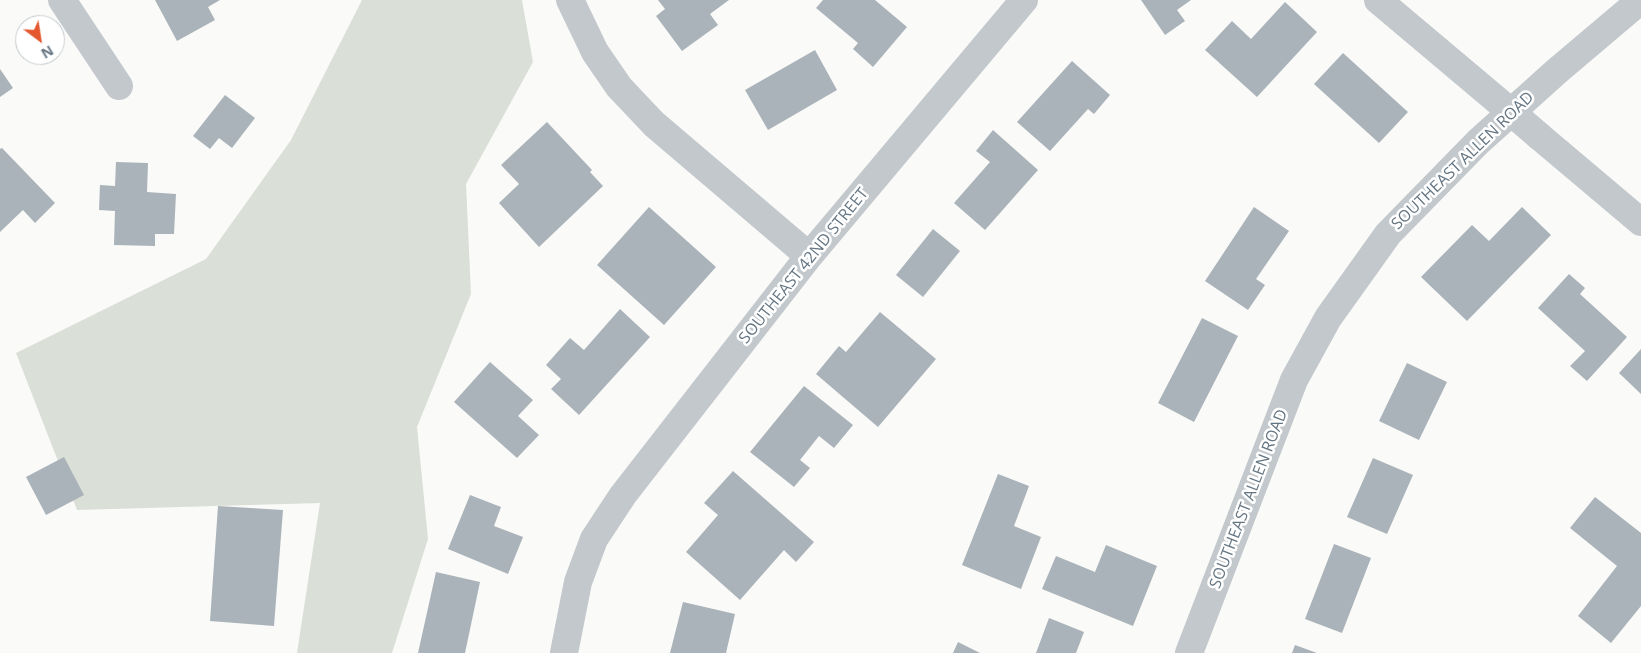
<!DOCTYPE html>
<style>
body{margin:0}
#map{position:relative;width:1641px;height:653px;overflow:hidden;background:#fafaf8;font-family:"Open Sans",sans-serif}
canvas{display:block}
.north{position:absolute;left:15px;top:15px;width:50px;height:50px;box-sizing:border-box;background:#fff;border:1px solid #c1c8cd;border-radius:50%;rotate:149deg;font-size:14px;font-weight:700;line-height:20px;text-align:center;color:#657683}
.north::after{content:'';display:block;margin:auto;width:18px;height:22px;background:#e4572e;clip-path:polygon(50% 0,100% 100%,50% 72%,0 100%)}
</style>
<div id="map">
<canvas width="1641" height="653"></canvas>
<div class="north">N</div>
</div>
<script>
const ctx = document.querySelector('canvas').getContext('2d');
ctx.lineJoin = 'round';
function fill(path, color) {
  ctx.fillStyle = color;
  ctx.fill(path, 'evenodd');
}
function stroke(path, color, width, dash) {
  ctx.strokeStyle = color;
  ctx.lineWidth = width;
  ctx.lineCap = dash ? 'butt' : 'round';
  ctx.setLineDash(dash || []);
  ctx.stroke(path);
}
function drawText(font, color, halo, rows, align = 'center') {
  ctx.font = font + ' "Open Sans",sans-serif';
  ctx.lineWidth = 5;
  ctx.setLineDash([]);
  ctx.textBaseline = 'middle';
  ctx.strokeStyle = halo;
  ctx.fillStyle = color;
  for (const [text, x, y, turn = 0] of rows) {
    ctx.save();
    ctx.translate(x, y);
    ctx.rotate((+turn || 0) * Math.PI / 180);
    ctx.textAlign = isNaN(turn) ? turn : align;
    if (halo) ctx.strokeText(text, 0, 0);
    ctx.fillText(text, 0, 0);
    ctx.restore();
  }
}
const green = new Path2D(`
 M 362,0 L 522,0 L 533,62 L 466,184 L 471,294 L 417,427 L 428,539 L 392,653 L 297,653 L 320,503 L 77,510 L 16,353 L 206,259 L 291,140 Z`);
const building = new Path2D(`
 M 155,0 L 220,0 L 208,7 L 215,20 L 177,41 Z
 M 658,0 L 729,0 L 710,14 L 718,25 L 682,51 L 656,16 L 665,9 Z
 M 823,0 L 875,0 L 907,27 L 873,67 L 853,49 L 858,43 L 816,8 Z
 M 1141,0 L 1191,0 L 1177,10 L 1185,21 L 1165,35 Z
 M 1285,2 L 1317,32 L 1257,97 L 1205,50 L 1232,21 L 1251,39 Z
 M 815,50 L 837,90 L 768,130 L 745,90 Z
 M 1343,53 L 1408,112 L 1379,143 L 1314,84 Z
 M 1072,61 L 1110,95 L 1094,114 L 1088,109 L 1050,151 L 1017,122 Z
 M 0,69 L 13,88 L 0,97 Z
 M 225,95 L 255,118 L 232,148 L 219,138 L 210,149 L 193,136 Z
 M 547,122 L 592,170 L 590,172 L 603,186 L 539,247 L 499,203 L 519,184 L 501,165 Z
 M 993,130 L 1038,170 L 985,230 L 954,203 L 990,162 L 976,151 Z
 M 2,148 L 55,203 L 35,223 L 23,210 L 0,232 L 0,149 Z
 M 116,162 L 148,163 L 147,192 L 176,194 L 174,234 L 155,234 L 155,246 L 114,245 L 115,211 L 99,210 L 100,185 L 115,186 Z
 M 649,207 L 716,267 L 664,325 L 597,265 Z
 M 1254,207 L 1289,231 L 1256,279 L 1265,285 L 1248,310 L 1205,281 Z
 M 1522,207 L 1551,235 L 1467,321 L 1421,277 L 1472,225 L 1489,241 Z
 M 933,229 L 960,251 L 923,297 L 896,275 Z
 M 1569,274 L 1585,288 L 1580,294 L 1627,337 L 1587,381 L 1570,366 L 1585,351 L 1538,308 Z
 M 620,309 L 650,337 L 579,415 L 551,389 L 561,379 L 546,365 L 570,338 L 584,350 Z
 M 880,312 L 936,359 L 878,427 L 816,374 L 839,346 L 846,352 Z
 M 1202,318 L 1238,336 L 1194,422 L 1158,403 Z
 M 1641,349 L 1641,394 L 1619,373 Z
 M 490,362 L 533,400 L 518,416 L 539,435 L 517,458 L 454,402 Z
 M 1407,363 L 1447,382 L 1419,440 L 1379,421 Z
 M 804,386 L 853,425 L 834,448 L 819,436 L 800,460 L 810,468 L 794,487 L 750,452 Z
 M 64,457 L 84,495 L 46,515 L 26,477 Z
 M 1373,458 L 1413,475 L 1387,534 L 1347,517 Z
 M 733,471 L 814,542 L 796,562 L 784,550 L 740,600 L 686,552 L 718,515 L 704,503 Z
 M 998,474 L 1029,486 L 1014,526 L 1041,537 L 1021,589 L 962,565 Z
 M 470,495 L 501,507 L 494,526 L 523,537 L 508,574 L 448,549 Z
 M 1595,497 L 1641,533 L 1641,606 L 1611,643 L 1578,616 L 1617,566 L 1570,528 Z
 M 218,506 L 283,510 L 274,626 L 210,621 Z
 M 1334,544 L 1371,558 L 1342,633 L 1305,619 Z
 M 1106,545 L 1157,566 L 1133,626 L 1042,589 L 1056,556 L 1095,572 Z
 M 436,572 L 480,582 L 465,653 L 418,653 Z
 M 683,602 L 735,614 L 726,653 L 670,653 Z
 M 1049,618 L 1084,632 L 1076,653 L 1036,653 Z
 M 958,642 L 980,653 L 953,653 Z
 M 1295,645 L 1317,653 L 1292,653 Z`);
const minor = new Path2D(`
 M 62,0 L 119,86
 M 570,0 L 595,52 L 619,87 L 654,124 L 809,256
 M 1378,0 L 1511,112
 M 1539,136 L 1641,222
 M 564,653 L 578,582 L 594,539 L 623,495 L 809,256 L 1024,0`);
const tertiary = new Path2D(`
 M 1511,112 L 1539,136
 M 1189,653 L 1294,380 L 1328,318 L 1388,234 L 1478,142 L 1557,71 L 1641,0`);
const streetNames = [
 ["SOUTHEAST ALLEN ROAD",1463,161,-44],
 ["SOUTHEAST 42ND STREET",804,266,-51],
 ["SOUTHEAST ALLEN ROAD",1249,499,-69]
];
fill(green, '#dadfd7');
fill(building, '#aab3b9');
stroke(minor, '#c3c8cc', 28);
stroke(tertiary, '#c3c8cc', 28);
drawText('16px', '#657683', '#fff', streetNames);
</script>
